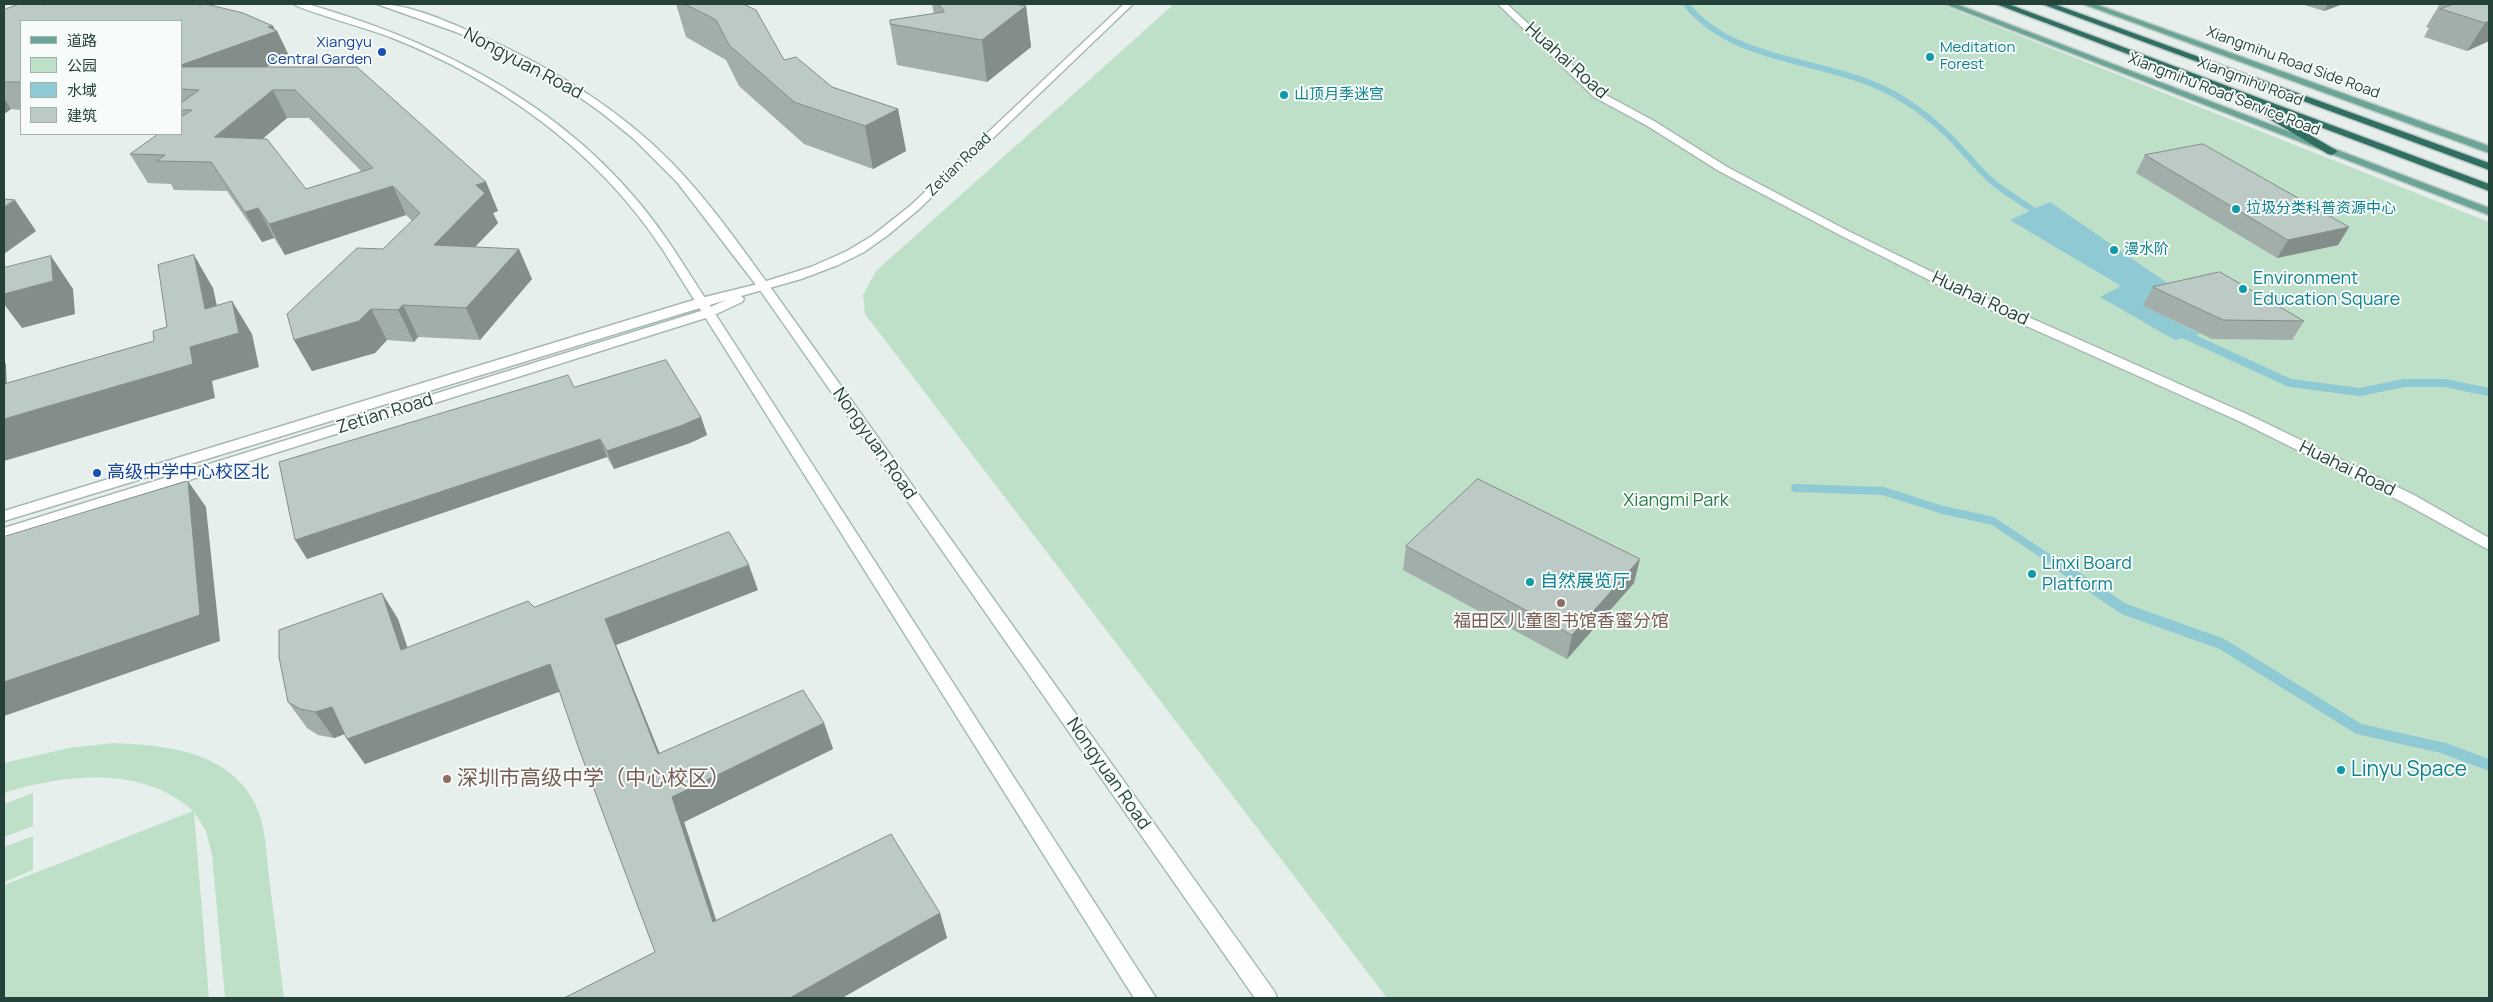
<!DOCTYPE html>
<meta charset="utf-8">
<style>
body{margin:0}
#map{position:relative;width:2493px;height:1002px;overflow:hidden;background:#e6efeb;font-family:Manrope,"Noto Sans SC",sans-serif}
canvas{display:block}
.frame{position:absolute;inset:0;border:5px solid #24423a;pointer-events:none}
.legend{position:absolute;left:20px;top:20px;width:162px;height:115px;box-sizing:border-box;background:#f7fbf9;border:1px solid #a3b1ad;margin:0;padding:6px 9px;list-style:none;font-size:15px;color:#24423a}
.legend li{display:flex;align-items:center;gap:10px;height:25px}
.legend b{width:25px;border:1px solid #a3b1ad}
</style>
<div id="map">
<canvas width="2493" height="1002"></canvas>
<div class="frame"></div>
<ul class="legend">
<li><b style="height:6px;background:#6aa596"></b>道路</li>
<li><b style="height:14px;background:#bfe0c8"></b>公园</li>
<li><b style="height:14px;background:#8ec9d4"></b>水域</li>
<li><b style="height:14px;background:#bbcac4"></b>建筑</li>
</ul>
</div>
<script>
const ctx = document.querySelector('canvas').getContext('2d');
ctx.lineJoin = 'round';
function fill(path, color) {
  ctx.fillStyle = color;
  ctx.fill(path, 'evenodd');
}
function stroke(path, color, width, dash) {
  ctx.strokeStyle = color;
  ctx.lineWidth = width;
  ctx.lineCap = dash ? 'butt' : 'round';
  ctx.setLineDash(dash || []);
  ctx.stroke(path);
}
function drawText(font, color, halo, rows, align = 'center') {
  ctx.font = font + ' Manrope,"Noto Sans SC",sans-serif';
  ctx.lineWidth = 4;
  ctx.setLineDash([]);
  ctx.textBaseline = 'middle';
  ctx.strokeStyle = halo;
  ctx.fillStyle = color;
  for (const [text, x, y, turn = 0] of rows) {
    ctx.save();
    ctx.translate(x, y);
    ctx.rotate((+turn || 0) * Math.PI / 180);
    ctx.textAlign = isNaN(turn) ? turn : align;
    if (halo) ctx.strokeText(text, 0, 0);
    ctx.fillText(text, 0, 0);
    ctx.restore();
  }
}
const green = new Path2D(`
 M 1174,4 L 1940,4 L 2489,222 L 2489,998 L 1387,998 L 865,314 L 863,295 L 876,271 Z
 M 113,743 C 165,745 231,751 256,806 C 266,827 266,854 269,877 C 274,917 279,958 284,998 L 225,998 L 212,855 L 206,831 L 194,812 L 209,998 L 4,998 L 4,885 L 193,811 C 143,765 64,774 4,793 L 4,763 L 69,748 Z
 M 33,793 L 33,826 L 4,837 L 4,804 Z
 M 33,836 L 33,870 L 4,882 L 4,847 Z`);
const water = new Path2D(`
 M 2050,202 L 2186,296 L 2143,306 L 2200,334 L 2175,340 L 2100,297 L 2121,286 L 2010,220 Z`);
const streamFar2 = new Path2D(`
 M 1686,4 C 1730,60 1814,59 1875,85 C 1902,96 1930,117 1950,137 C 1965,152 1978,170 1995,184 C 2010,195 2026,205 2042,216`);
const streamFar1 = new Path2D(`
 M 2179,332 L 2290,383 L 2360,392 L 2404,383 L 2445,383 L 2489,392
 M 1795,488 L 1883,491 L 1943,510 L 1993,521 L 2065,569`);
const stream = new Path2D(`
 M 2063,568 L 2124,609 L 2222,644 L 2359,729 L 2443,748 L 2489,765`);
const street = new Path2D(`
 M 1124,4 L 1133,4 L 918,210 L 888,235 L 864,252 L 838,265 L 801,279 L 741,296 L 744,299 L 742,302 L 712,316 L 4,538 L 4,528 L 704,310 L 726,300 L 4,521 L 4,511 L 697,299 L 754,285 L 811,267 L 847,251 L 872,236 L 910,206 Z
 M 1498,4 L 1507,4 L 1602,93 L 1654,121 L 1727,167 L 1848,231 L 1981,296 L 2251,416 L 2414,495 L 2489,538 L 2489,550 L 2404,503 L 2241,422 L 1973,302 L 1840,235 L 1719,171 L 1646,125 L 1594,97 Z`);
const secondary = new Path2D(`
 M 294,4 L 307,4 C 455,47 588,118 674,250 L 1156,998 L 1134,998 L 663,250 C 599,152 498,79 390,37 C 376,31 298,9 294,4 Z
 M 377,4 C 409,4 445,21 474,33 C 547,65 616,106 672,163 C 708,200 738,243 768,284 L 1274,991 L 1277,998 L 1255,998 L 760,290 L 677,182 L 634,139 L 602,113 L 568,89 L 494,49 L 456,32 Z`);
const primary = new Path2D(`
 M 1945,4 L 1956,4 L 2489,208 L 2489,215 Z
 M 2083,4 L 2095,4 L 2489,146 L 2489,153 Z`);
const highway = new Path2D(`
 M 1996,4 L 2008,4 L 2489,184 L 2489,191 Z
 M 2042,4 L 2054,4 L 2489,163 L 2489,170 Z
 M 2260,106 L 2336,150 L 2337,152 L 2332,155 L 2328,154 L 2256,111 L 2255,109 Z`);
const wall = new Path2D(`
 M 676,4 L 743,4 L 784,60 L 832,87 L 898,109 L 906,151 L 873,169 L 804,144 L 739,86 L 726,60 L 686,37 Z
 M 932,4 L 1014,4 L 1026,6 L 1031,47 L 987,82 L 897,65 L 890,24 L 934,14 Z
 M 2301,4 L 2343,4 L 2324,11 Z
 M 2440,4 L 2489,4 L 2489,41 L 2467,51 L 2424,37 L 2429,28 L 2426,27 Z
 M 46,5 L 273,26 L 275,31 L 277,31 L 290,58 L 265,67 L 486,182 L 498,211 L 493,213 L 498,223 L 475,247 L 532,279 L 480,340 L 418,337 L 414,342 L 387,340 L 375,353 L 312,371 L 294,340 L 383,249 L 412,221 L 406,215 L 285,255 L 274,238 L 262,242 L 227,191 L 174,190 L 171,184 L 148,183 L 130,154 L 181,134 L 181,21 L 21,21 L 21,110 L 11,109 L 4,114 L 4,10 ZM 287,118 L 309,118 L 362,172 L 306,189 L 263,138 Z
 M 2145,155 L 2349,227 L 2338,245 L 2277,258 L 2136,173 Z
 M 2153,287 L 2304,321 L 2292,340 L 2212,339 L 2143,306 Z
 M 574,387 L 701,417 L 707,435 L 690,443 L 614,469 L 607,457 L 307,559 Z
 M 1406,546 L 1634,583 L 1567,659 L 1403,570 Z
 M 758,590 L 616,645 L 660,754 L 824,723 L 833,749 L 684,822 L 716,921 L 940,913 L 947,938 L 842,998 L 564,998 L 655,952 L 560,691 L 365,764 L 347,739 L 345,734 L 334,738 L 318,735 L 307,728 L 288,702 L 398,619 L 407,648 L 534,607 Z`);
const shadedWall = new Path2D(`
 M 2328,4 L 2343,4 L 2324,11 Z
 M 1026,6 L 1031,47 L 987,82 L 982,40 Z
 M 2489,21 L 2489,41 L 2467,51 L 2485,23 Z
 M 273,26 L 276,32 L 277,31 L 290,58 L 200,91 L 199,90 L 181,81 L 181,65 Z
 M 273,90 L 287,118 L 231,166 L 215,137 Z
 M 4,98 L 11,109 L 4,114 Z
 M 898,109 L 906,151 L 873,169 L 865,126 Z
 M 486,182 L 498,211 L 493,213 L 498,223 L 448,275 L 434,245 L 476,185 Z
 M 393,186 L 406,215 L 285,255 L 269,224 Z
 M 15,200 L 36,231 L 4,254 L 4,207 Z
 M 258,208 L 274,238 L 262,242 L 245,212 Z
 M 2349,227 L 2338,245 L 2277,258 L 2288,240 Z
 M 519,249 L 532,279 L 480,340 L 466,308 Z
 M 194,255 L 213,288 L 224,338 L 232,301 L 252,334 L 259,367 L 212,381 L 215,398 L 4,461 L 4,361 L 6,364 L 8,418 L 190,347 L 205,309 Z
 M 51,256 L 73,289 L 75,314 L 22,328 L 4,304 L 4,294 Z
 M 403,305 L 418,337 L 414,342 L 398,310 Z
 M 371,309 L 387,340 L 375,353 L 312,371 L 294,340 Z
 M 701,417 L 707,435 L 690,443 L 614,469 L 607,451 Z
 M 600,439 L 607,457 L 307,559 L 295,540 Z
 M 188,481 L 206,507 L 220,641 L 4,716 L 4,682 Z
 M 1640,559 L 1634,583 L 1567,659 L 1572,635 Z
 M 749,565 L 758,590 L 616,645 L 670,780 L 658,754 L 605,619 Z
 M 382,593 L 398,619 L 417,676 L 401,650 Z
 M 550,664 L 564,690 L 365,764 L 347,739 Z
 M 332,707 L 350,732 L 334,738 L 315,712 Z
 M 824,723 L 833,749 L 684,822 L 725,947 L 713,922 L 672,797 Z
 M 940,913 L 947,938 L 842,998 L 790,998 Z`);
const building = new Path2D(`
 M 19,4 L 38,4 L 46,5 L 47,4 L 194,4 L 200,5 L 206,4 L 243,13 L 273,26 L 268,27 L 277,31 L 181,65 L 181,21 L 21,21 L 21,82 L 4,82 L 4,10 Z
 M 685,4 L 743,4 L 756,10 L 784,60 L 796,57 L 832,87 L 898,109 L 865,126 L 794,102 L 729,45 L 716,20 Z
 M 939,4 L 1014,4 L 1026,6 L 982,40 L 890,24 L 890,20 L 944,12 Z
 M 2454,4 L 2489,4 L 2489,21 L 2485,23 L 2441,9 Z
 M 181,67 L 357,67 L 486,182 L 476,185 L 485,193 L 434,245 L 519,249 L 466,308 L 403,305 L 398,310 L 371,309 L 359,321 L 294,340 L 287,314 L 357,248 L 383,249 L 420,213 L 393,186 L 269,224 L 258,208 L 245,212 L 211,162 L 157,161 L 165,155 L 130,154 L 158,134 L 181,134 L 181,117 L 192,110 L 181,110 L 181,103 L 199,90 L 181,89 ZM 273,90 L 295,90 L 373,168 L 306,189 L 267,139 L 215,137 Z
 M 2203,144 L 2349,227 L 2288,240 L 2145,155 Z
 M 4,199 L 15,200 L 4,207 Z
 M 194,255 L 205,309 L 232,301 L 239,333 L 190,347 L 193,364 L 4,419 L 4,384 L 154,341 L 153,331 L 167,327 L 158,265 Z
 M 51,256 L 53,281 L 4,294 L 4,268 Z
 M 2220,272 L 2304,321 L 2223,320 L 2153,287 Z
 M 666,360 L 701,417 L 683,425 L 607,451 L 600,439 L 295,540 L 279,462 L 568,375 L 574,387 Z
 M 1478,479 L 1640,559 L 1572,635 L 1406,546 Z
 M 188,481 L 200,615 L 4,682 L 4,537 Z
 M 729,532 L 749,565 L 605,619 L 658,754 L 803,690 L 824,723 L 672,797 L 713,922 L 891,834 L 940,913 L 790,998 L 564,998 L 655,952 L 579,749 L 550,664 L 347,739 L 332,707 L 315,712 L 300,709 L 288,702 L 279,657 L 279,630 L 382,593 L 401,650 L 528,601 L 534,607 Z`);
const markers = [
 [382,52,5,"#1a4fb4"],
 [1930,57,5,"#0f9aa8"],
 [1284,95,5,"#0f9aa8"],
 [2236,209,5,"#0f9aa8"],
 [2114,250,5,"#0f9aa8"],
 [2243,289,5,"#0f9aa8"],
 [97,473,5,"#1a4fb4"],
 [2032,574,5,"#0f9aa8"],
 [1530,582,5,"#0f9aa8"],
 [1561,603,5,"#8d6e63"],
 [2341,770,5,"#0f9aa8"],
 [447,779,5,"#8d6e63"]
];
const farTransitnames = [
 ["Xiangyu",372,43],
 ["Central Garden",372,60]
];
const farCulturenames = [
 ["Meditation",1940,48],
 ["Forest",1940,65],
 ["山顶月季迷宫",1294,95],
 ["垃圾分类科普资源中心",2246,209],
 ["漫水阶",2124,250]
];
const farStreetnames = [
 ["Xiangmihu Road Side Road",2293,63,20],
 ["Xiangmihu Road",2250,82,21],
 ["Xiangmihu Road Service Road",2224,95,21],
 ["Zetian Road",959,165,-44]
];
const streetNames = [
 ["Huahai Road",1566,61,42],
 ["Nongyuan Road",523,64,28],
 ["Huahai Road",1980,299,25],
 ["Zetian Road",385,414,-17],
 ["Nongyuan Road",874,444,55],
 ["Huahai Road",2347,469,26],
 ["Nongyuan Road",1108,774,55]
];
const cultureNames = [
 ["Environment",2253,279],
 ["Education Square",2253,300],
 ["Linxi Board",2042,564],
 ["Platform",2042,585],
 ["自然展览厅",1540,582]
];
const transitNames = [
 ["高级中学中心校区北",107,473]
];
const parkNames = [
 ["Xiangmi Park",1676,501]
];
const educationNames = [
 ["福田区儿童图书馆香蜜分馆",1561,622]
];
const nearCulturenames = [
 ["Linyu Space",2351,770]
];
const nearEducationnames = [
 ["深圳市高级中学（中心校区）",457,779]
];
fill(green, '#bfe0c8');
fill(water, '#8ec9d4');
stroke(streamFar2, '#8ec9d4', 6);
stroke(streamFar1, '#8ec9d4', 8);
stroke(stream, '#8ec9d4', 11);
stroke(street, '#a8b8b2', 3);
stroke(secondary, '#a4bbb3', 3);
stroke(primary, '#c2cac8', 3);
stroke(highway, '#c2cac8', 3);
fill(street, '#fff');
fill(secondary, '#fff');
fill(primary, '#6aa596');
fill(highway, '#2f6f62');
fill(wall, '#a1aea9');
fill(shadedWall, '#838d89');
fill(building, '#bbcac4');
stroke(building, '#838d89', 1);
for (const [x, y, r, color] of markers) {
  const dot = new Path2D();
  dot.arc(x, y, r, 0, 2 * Math.PI);
  ctx.fillStyle = color;
  ctx.fill(dot);
  stroke(dot, '#f7fbf9', 2);
}
drawText('15px', '#164399', '#f7fbf9', farTransitnames, 'right');
drawText('15px', '#0d838f', '#f7fbf9', farCulturenames, 'left');
drawText('15px', '#24423a', '#f7fbf9', farStreetnames);
drawText('18px', '#24423a', '#f7fbf9', streetNames);
drawText('18px', '#0d838f', '#f7fbf9', cultureNames, 'left');
drawText('18px', '#164399', '#f7fbf9', transitNames, 'left');
drawText('18px', '#2d7a4b', '#f7fbf9', parkNames);
drawText('18px', '#785e54', '#f7fbf9', educationNames);
drawText('21px', '#0d838f', '#f7fbf9', nearCulturenames, 'left');
drawText('21px', '#785e54', '#f7fbf9', nearEducationnames, 'left');
</script>
